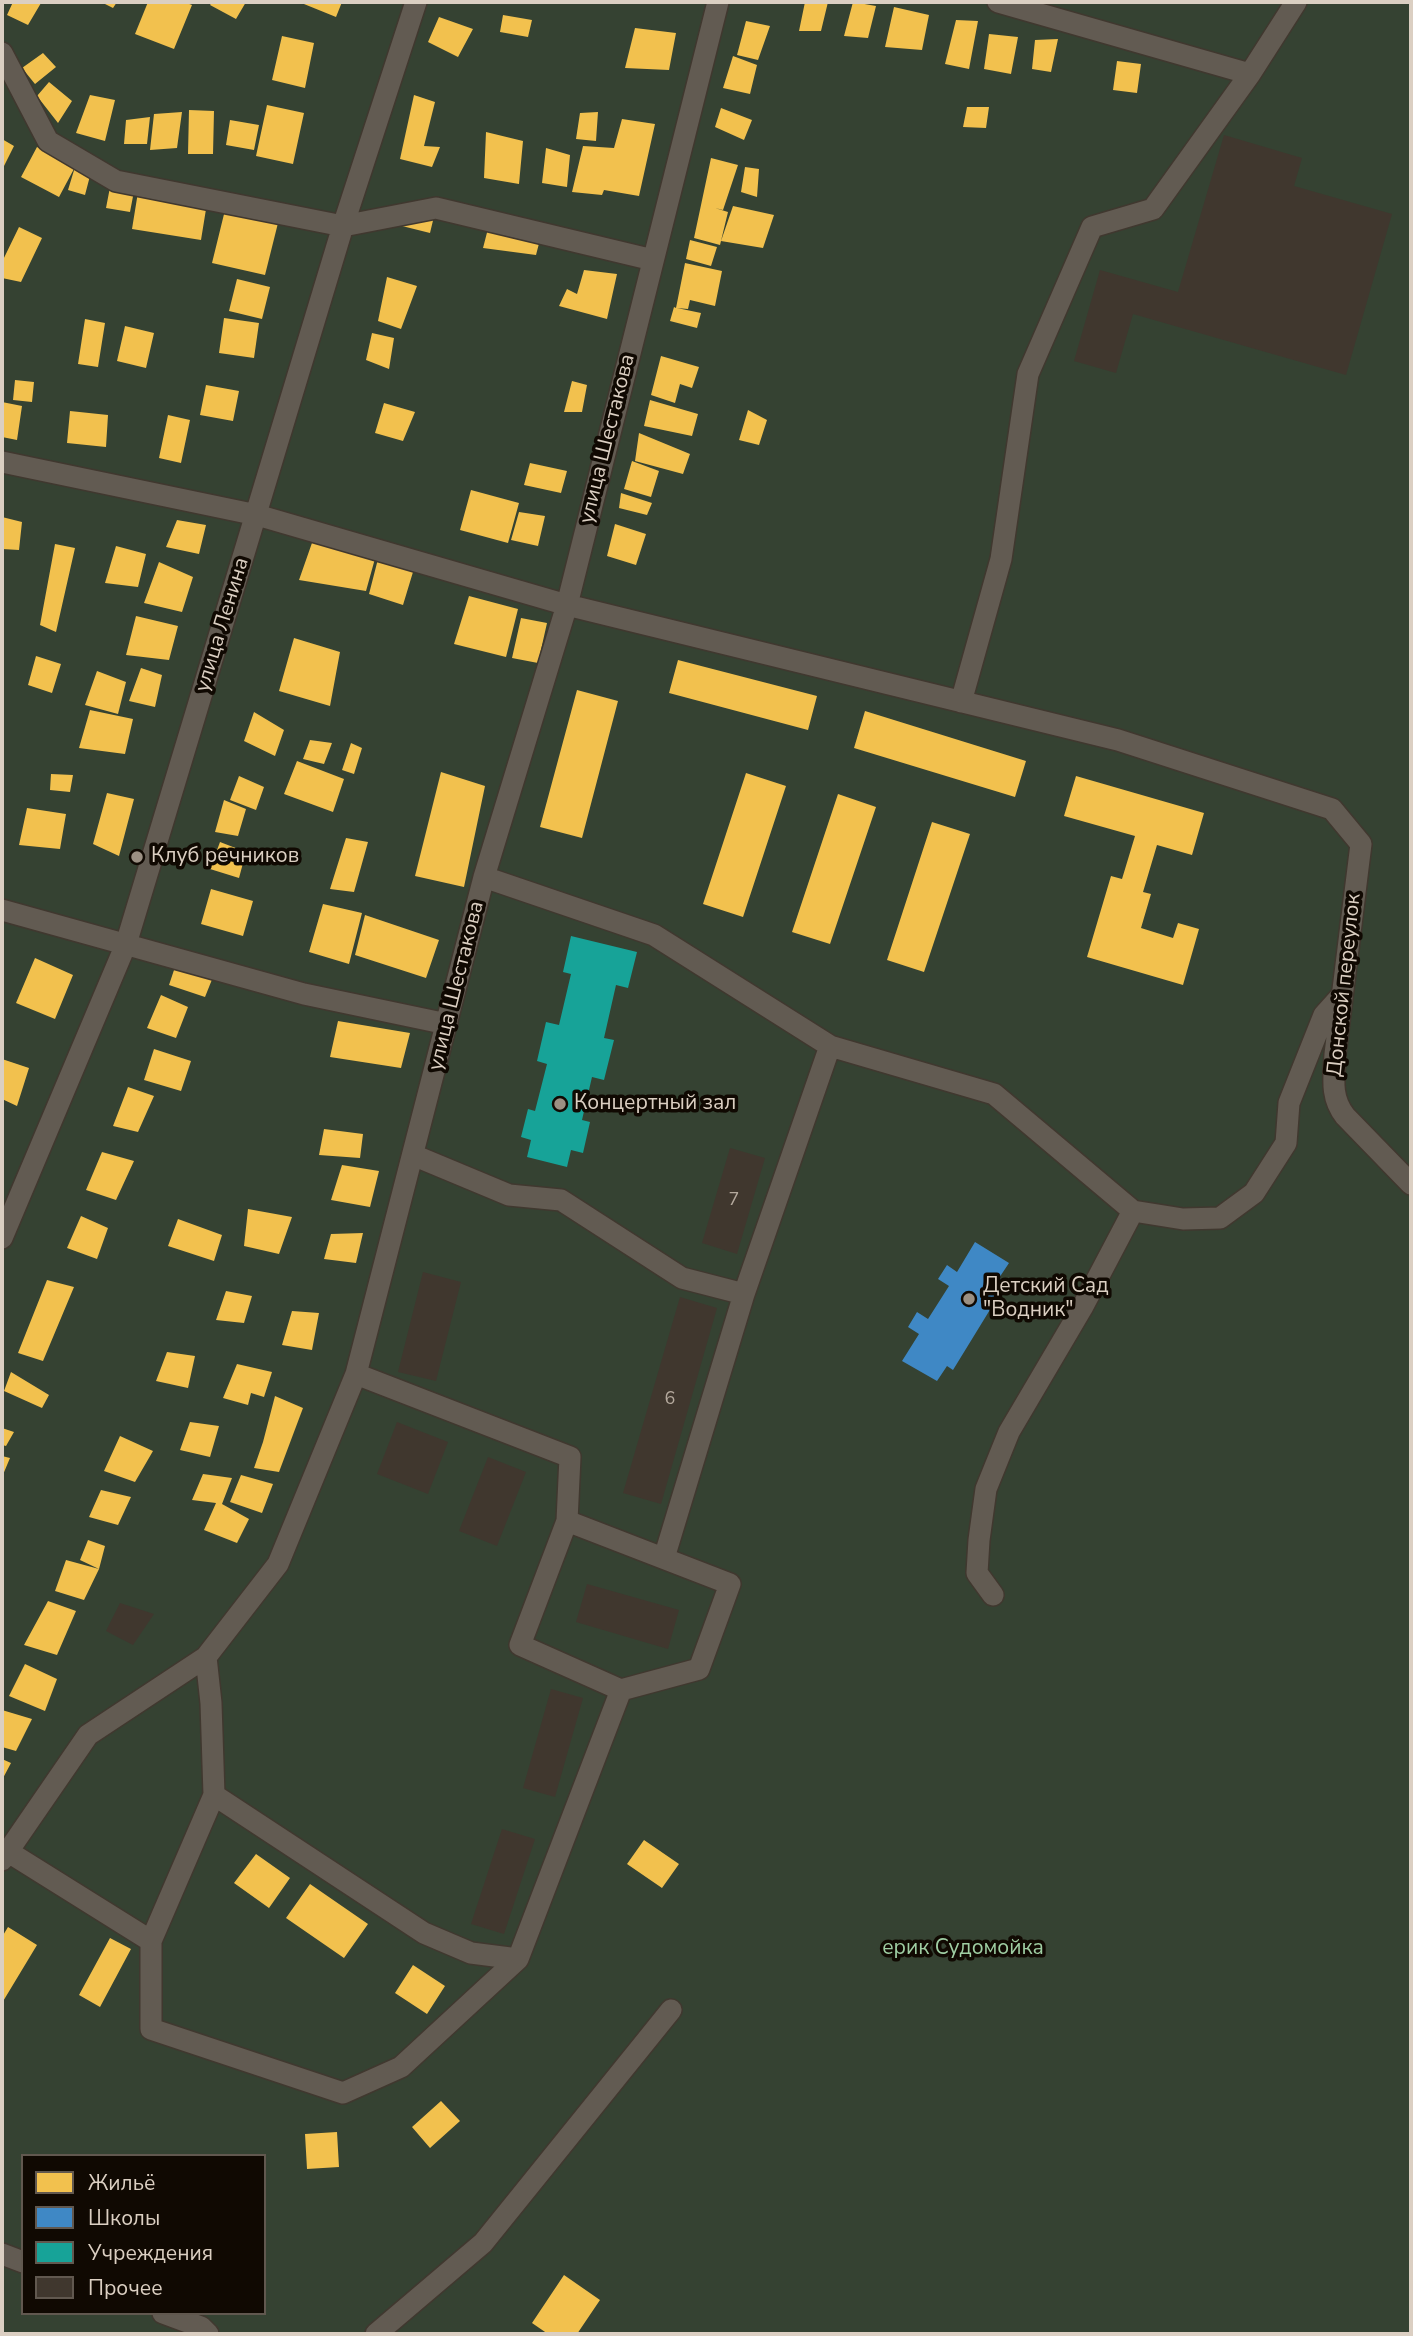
<!DOCTYPE html>
<meta charset="utf-8">
<style>
body{margin:0}
#map{position:relative;width:1413px;height:2336px;overflow:hidden;background:#251c0e;font-family:"Nunito Sans",sans-serif}
canvas{display:block}
.frame{position:absolute;inset:0;border:4px solid #dbcfc2;pointer-events:none}
.legend{position:absolute;left:21px;top:2154px;width:245px;height:161px;box-sizing:border-box;background:#100902;border:2px solid #61584f;margin:0;padding:9px 12px;list-style:none;font-size:21px;color:#dbcfc2}
.legend li{display:flex;align-items:center;gap:14px;height:35px}
.legend b{width:35px;border:2px solid #61584f}
</style>
<div id="map">
<canvas width="1413" height="2336"></canvas>
<div class="frame"></div>
<ul class="legend">
<li><b style="height:19px;background:#f2c14e"></b>Жильё</li>
<li><b style="height:19px;background:#3f88c5"></b>Школы</li>
<li><b style="height:19px;background:#17a398"></b>Учреждения</li>
<li><b style="height:19px;background:#40372e"></b>Прочее</li>
</ul>
</div>
<script>
const ctx = document.querySelector('canvas').getContext('2d');
ctx.lineJoin = 'round';
function fill(path, color) {
  ctx.fillStyle = color;
  ctx.fill(path, 'evenodd');
}
function stroke(path, color, width, dash) {
  ctx.strokeStyle = color;
  ctx.lineWidth = width;
  ctx.lineCap = dash ? 'butt' : 'round';
  ctx.setLineDash(dash || []);
  ctx.stroke(path);
}
function drawText(font, color, halo, rows, align = 'center') {
  ctx.font = font + ' "Nunito Sans",sans-serif';
  ctx.lineWidth = 7;
  ctx.setLineDash([]);
  ctx.textBaseline = 'middle';
  ctx.strokeStyle = halo;
  ctx.fillStyle = color;
  for (const [text, x, y, turn = 0] of rows) {
    ctx.save();
    ctx.translate(x, y);
    ctx.rotate((+turn || 0) * Math.PI / 180);
    ctx.textAlign = isNaN(turn) ? turn : align;
    if (halo) ctx.strokeText(text, 0, 0);
    ctx.fillText(text, 0, 0);
    ctx.restore();
  }
}
const green = new Path2D(`
 M 2,2 L 1411,2 L 1411,2334 L 2,2334 ZM 23,2156 L 264,2156 L 264,2313 L 23,2313 Z`);
const homes = new Path2D(`
 M 13,2 L 38,2 L 41,3 L 28,25 L 7,15 Z
 M 101,2 L 117,2 L 113,8 Z
 M 148,2 L 184,2 L 192,5 L 174,49 L 135,34 Z
 M 212,2 L 246,2 L 236,19 L 210,5 Z
 M 299,2 L 342,2 L 336,17 Z
 M 805,2 L 828,2 L 821,31 L 799,31 Z
 M 853,2 L 876,6 L 868,38 L 844,36 Z
 M 894,7 L 929,15 L 922,50 L 885,47 Z
 M 503,15 L 532,20 L 528,37 L 500,32 Z
 M 439,17 L 473,29 L 458,57 L 428,42 Z
 M 956,20 L 978,21 L 969,69 L 945,64 Z
 M 746,21 L 770,26 L 758,60 L 737,55 Z
 M 635,28 L 676,33 L 669,70 L 625,68 Z
 M 989,34 L 1018,37 L 1011,74 L 984,69 Z
 M 282,36 L 314,43 L 305,88 L 272,80 Z
 M 1058,39 L 1051,72 L 1032,69 L 1035,40 Z
 M 43,53 L 56,67 L 35,84 L 22,68 Z
 M 733,56 L 757,65 L 750,94 L 723,88 Z
 M 1117,61 L 1141,64 L 1137,93 L 1113,90 Z
 M 49,82 L 72,101 L 58,123 L 37,96 Z
 M 90,95 L 115,100 L 105,141 L 76,133 Z
 M 414,95 L 435,102 L 424,146 L 440,147 L 432,167 L 400,159 Z
 M 267,105 L 304,113 L 293,164 L 256,156 Z
 M 967,107 L 989,107 L 986,128 L 963,127 Z
 M 721,108 L 752,120 L 744,140 L 715,127 Z
 M 189,110 L 214,111 L 213,154 L 188,154 Z
 M 182,112 L 177,148 L 150,150 L 154,114 Z
 M 598,112 L 596,141 L 576,139 L 580,113 Z
 M 150,117 L 147,144 L 124,144 L 126,120 Z
 M 622,119 L 655,124 L 639,196 L 604,190 L 602,195 L 572,192 L 583,146 L 614,148 Z
 M 230,120 L 259,125 L 254,150 L 226,145 Z
 M 486,132 L 523,141 L 519,184 L 484,178 Z
 M 2,139 L 14,146 L 4,166 L 2,165 Z
 M 37,147 L 75,167 L 91,172 L 85,195 L 68,190 L 75,167 L 59,197 L 21,177 Z
 M 546,148 L 570,155 L 567,187 L 542,183 Z
 M 711,158 L 738,165 L 723,210 L 715,208 L 728,212 L 720,245 L 694,238 Z
 M 745,167 L 759,169 L 757,197 L 741,192 Z
 M 111,182 L 135,186 L 130,212 L 106,208 Z
 M 138,192 L 207,203 L 201,240 L 132,229 Z
 M 400,203 L 436,208 L 430,233 L 398,225 Z
 M 226,206 L 279,219 L 265,275 L 212,263 Z
 M 733,206 L 774,215 L 763,248 L 721,241 Z
 M 490,221 L 543,228 L 536,255 L 483,248 Z
 M 19,227 L 42,238 L 21,282 L 2,278 L 2,262 Z
 M 690,240 L 717,247 L 711,266 L 686,259 Z
 M 685,263 L 722,271 L 715,306 L 690,300 L 688,309 L 677,308 L 701,313 L 697,328 L 670,321 L 674,307 L 676,308 Z
 M 584,270 L 617,274 L 607,319 L 559,306 L 567,289 L 577,294 Z
 M 387,277 L 417,286 L 401,329 L 378,321 Z
 M 237,279 L 270,287 L 262,319 L 229,311 Z
 M 224,318 L 259,323 L 254,358 L 219,353 Z
 M 85,319 L 105,323 L 98,367 L 78,364 Z
 M 125,326 L 154,333 L 146,368 L 117,361 Z
 M 372,333 L 394,338 L 389,369 L 366,360 Z
 M 661,356 L 699,367 L 692,388 L 680,384 L 675,403 L 651,395 Z
 M 15,380 L 34,382 L 32,402 L 13,400 Z
 M 572,381 L 587,385 L 582,412 L 564,412 Z
 M 206,385 L 239,391 L 233,421 L 200,415 Z
 M 650,400 L 698,414 L 692,436 L 644,426 Z
 M 2,402 L 22,406 L 17,440 L 2,437 Z
 M 384,403 L 415,412 L 403,441 L 375,433 Z
 M 748,410 L 767,420 L 759,445 L 739,440 Z
 M 70,411 L 108,415 L 106,447 L 67,443 Z
 M 168,415 L 190,420 L 181,463 L 159,458 Z
 M 639,433 L 690,454 L 683,474 L 635,461 Z
 M 632,461 L 659,471 L 651,497 L 624,489 Z
 M 530,463 L 567,471 L 561,493 L 524,485 Z
 M 471,490 L 519,503 L 508,543 L 460,530 Z
 M 621,493 L 652,503 L 647,515 L 619,508 Z
 M 519,512 L 545,516 L 538,546 L 511,540 Z
 M 2,517 L 22,522 L 19,550 L 2,549 Z
 M 177,520 L 206,525 L 199,554 L 166,547 Z
 M 615,524 L 646,534 L 636,565 L 607,556 Z
 M 313,540 L 376,555 L 366,591 L 299,580 Z
 M 55,544 L 75,548 L 56,632 L 40,625 Z
 M 116,546 L 146,554 L 138,587 L 105,583 Z
 M 378,559 L 413,572 L 403,605 L 369,594 Z
 M 159,562 L 193,577 L 182,612 L 144,603 Z
 M 469,596 L 518,609 L 506,657 L 454,644 Z
 M 136,616 L 178,626 L 169,660 L 126,655 Z
 M 521,618 L 547,623 L 538,663 L 512,658 Z
 M 294,638 L 340,652 L 330,706 L 279,691 Z
 M 36,656 L 61,664 L 52,693 L 28,685 Z
 M 678,660 L 817,696 L 808,730 L 669,693 Z
 M 141,668 L 162,675 L 155,707 L 129,701 Z
 M 97,671 L 126,682 L 118,714 L 85,705 Z
 M 577,690 L 618,701 L 582,838 L 540,827 Z
 M 90,710 L 133,719 L 125,754 L 79,748 Z
 M 865,711 L 1026,761 L 1015,797 L 854,748 Z
 M 254,712 L 284,730 L 275,756 L 244,741 Z
 M 310,740 L 332,743 L 324,764 L 303,759 Z
 M 351,743 L 362,748 L 354,774 L 342,770 Z
 M 297,761 L 344,779 L 333,812 L 284,794 Z
 M 441,772 L 485,786 L 464,887 L 415,876 Z
 M 746,773 L 786,786 L 743,917 L 703,904 Z
 M 51,774 L 73,775 L 70,792 L 50,790 Z
 M 239,776 L 264,787 L 256,810 L 230,800 Z
 M 1076,776 L 1204,813 L 1192,855 L 1157,845 L 1143,892 L 1151,894 L 1141,928 L 1173,938 L 1178,923 L 1199,929 L 1183,985 L 1087,957 L 1111,876 L 1122,879 L 1135,836 L 1064,816 Z
 M 107,793 L 134,799 L 119,856 L 93,844 Z
 M 838,794 L 876,807 L 830,944 L 792,932 Z
 M 224,800 L 246,809 L 238,836 L 215,832 Z
 M 27,808 L 66,814 L 60,849 L 19,845 Z
 M 932,822 L 970,834 L 924,972 L 887,960 Z
 M 346,838 L 368,842 L 354,892 L 330,889 Z
 M 220,842 L 246,852 L 239,878 L 210,869 Z
 M 211,889 L 253,901 L 243,936 L 201,924 Z
 M 323,904 L 362,913 L 349,964 L 309,952 Z
 M 365,915 L 439,940 L 426,978 L 355,955 Z
 M 35,958 L 73,975 L 55,1019 L 16,1003 Z
 M 178,958 L 215,972 L 205,997 L 169,985 Z
 M 161,995 L 188,1007 L 176,1038 L 147,1028 Z
 M 338,1021 L 410,1033 L 401,1068 L 330,1057 Z
 M 154,1049 L 191,1061 L 181,1091 L 144,1080 Z
 M 2,1059 L 29,1068 L 17,1106 L 2,1099 Z
 M 128,1087 L 154,1096 L 138,1132 L 113,1126 Z
 M 324,1129 L 363,1134 L 360,1158 L 319,1155 Z
 M 102,1152 L 134,1161 L 116,1200 L 86,1190 Z
 M 342,1165 L 379,1171 L 370,1207 L 331,1200 Z
 M 248,1209 L 292,1217 L 279,1254 L 244,1246 Z
 M 81,1216 L 108,1228 L 97,1259 L 67,1248 Z
 M 178,1219 L 222,1235 L 214,1261 L 168,1246 Z
 M 363,1233 L 356,1263 L 324,1259 L 331,1234 Z
 M 47,1280 L 74,1287 L 43,1361 L 18,1353 Z
 M 226,1291 L 252,1296 L 244,1323 L 216,1320 Z
 M 292,1311 L 319,1313 L 312,1350 L 282,1345 Z
 M 167,1352 L 195,1356 L 188,1388 L 156,1381 Z
 M 237,1364 L 272,1372 L 264,1397 L 251,1393 L 248,1405 L 223,1398 Z
 M 11,1372 L 49,1395 L 42,1408 L 4,1391 Z
 M 275,1396 L 303,1408 L 279,1472 L 254,1468 L 263,1442 Z
 M 190,1422 L 219,1426 L 210,1457 L 180,1450 Z
 M 2,1428 L 14,1432 L 6,1446 L 2,1445 Z
 M 120,1436 L 153,1451 L 135,1482 L 104,1471 Z
 M 2,1456 L 10,1458 L 2,1477 Z
 M 203,1474 L 232,1478 L 222,1504 L 249,1519 L 237,1543 L 204,1530 L 216,1503 L 192,1500 Z
 M 241,1475 L 273,1484 L 262,1513 L 230,1502 Z
 M 101,1490 L 131,1497 L 118,1525 L 89,1517 Z
 M 88,1540 L 105,1546 L 99,1569 L 80,1560 Z
 M 66,1560 L 99,1569 L 84,1600 L 55,1591 Z
 M 48,1601 L 76,1611 L 57,1655 L 24,1645 Z
 M 25,1664 L 57,1679 L 45,1711 L 9,1696 Z
 M 2,1710 L 32,1719 L 16,1751 L 2,1747 Z
 M 2,1759 L 11,1763 L 2,1780 Z
 M 644,1840 L 679,1864 L 662,1888 L 627,1864 Z
 M 256,1854 L 290,1878 L 269,1908 L 234,1883 Z
 M 310,1884 L 368,1924 L 344,1958 L 286,1918 Z
 M 8,1927 L 37,1945 L 2,2003 L 2,1937 Z
 M 110,1938 L 131,1949 L 100,2007 L 79,1995 Z
 M 413,1965 L 445,1986 L 427,2014 L 395,1993 Z
 M 441,2101 L 460,2121 L 430,2148 L 412,2127 Z
 M 337,2132 L 339,2167 L 307,2169 L 305,2134 Z
 M 564,2275 L 600,2300 L 577,2334 L 548,2334 L 532,2323 Z`);
const schools = new Path2D(`
 M 975,1242 L 1009,1263 L 999,1278 L 1007,1282 L 953,1370 L 947,1366 L 937,1381 L 902,1361 L 919,1334 L 908,1327 L 917,1312 L 928,1319 L 949,1286 L 938,1279 L 947,1265 L 957,1272 Z`);
const public = new Path2D(`
 M 571,936 L 637,952 L 628,988 L 616,985 L 604,1038 L 614,1040 L 604,1080 L 592,1077 L 582,1120 L 590,1122 L 583,1153 L 571,1150 L 567,1167 L 527,1157 L 531,1140 L 521,1137 L 528,1109 L 535,1111 L 547,1064 L 537,1061 L 546,1022 L 559,1025 L 571,974 L 563,972 Z`);
const building = new Path2D(`
 M 1224,135 L 1302,158 L 1294,186 L 1392,214 L 1346,375 L 1133,314 L 1116,373 L 1074,361 L 1100,270 L 1178,292 Z
 M 730,1148 L 765,1158 L 737,1254 L 702,1243 Z
 M 423,1272 L 461,1282 L 436,1381 L 398,1372 Z
 M 680,1297 L 717,1308 L 661,1504 L 623,1493 Z
 M 397,1422 L 448,1442 L 428,1494 L 377,1474 Z
 M 488,1457 L 526,1472 L 497,1546 L 459,1531 Z
 M 587,1584 L 679,1610 L 668,1649 L 576,1622 Z
 M 120,1603 L 154,1614 L 133,1645 L 106,1631 Z
 M 551,1689 L 583,1698 L 555,1797 L 523,1788 Z
 M 502,1829 L 535,1839 L 504,1934 L 471,1924 Z`);
const minor = new Path2D(`
 M 998,2 L 1250,74
 M 2,53 L 48,141 L 116,181 L 343,226 L 436,208 L 653,260
 M 2,462 L 257,515 L 567,605 L 1118,740 L 1332,809 L 1361,844 L 1335,1054 C 1334,1077 1330,1097 1345,1116 L 1411,1184
 M 961,702 L 1001,559 L 1028,374 L 1092,227 L 1153,209 L 1250,74 L 1296,2
 M 484,877 L 654,935 L 830,1046 L 994,1094 L 1133,1211 L 1183,1219 L 1220,1218 L 1254,1193 L 1286,1143 L 1289,1103 L 1324,1015 L 1342,995
 M 2,910 L 304,994 L 447,1024
 M 413,1155 L 509,1195 L 561,1200 L 682,1278 L 744,1294
 M 2,1238 L 126,944 L 343,226 L 416,2
 M 356,1374 L 570,1457 L 567,1521 L 730,1584 L 699,1669 L 621,1690 L 520,1645 L 567,1521
 M 664,1558 L 744,1294 L 830,1046
 M 993,1595 L 977,1573 L 979,1540 L 986,1489 L 1009,1432 L 1082,1308 L 1133,1211
 M 206,1657 L 211,1703 L 214,1795 L 424,1933 L 471,1953 L 518,1959 L 621,1690
 M 7,1851 L 151,1941 L 214,1795
 M 2,1860 L 88,1735 L 206,1657 L 278,1564 L 356,1374 L 484,877 L 567,605 L 718,2
 M 151,1941 L 151,2029 L 343,2093 L 401,2067 L 518,1959
 M 2,2254 L 23,2262
 M 163,2313 L 201,2327 L 208,2334
 M 376,2334 L 483,2243 L 671,2010`);
const markers = [
 [137,857,7,"#9b9083"],
 [560,1104,7,"#9b9083"],
 [969,1299,7,"#9b9083"]
];
const numberNames = [
 ["7",734,1201],
 ["6",670,1400]
];
const streetNames = [
 ["улица Шестакова",608,439,-76],
 ["улица Ленина",223,625,-73],
 ["Донской переулок",1345,985,-84],
 ["улица Шестакова",457,986,-76]
];
const poiNames = [
 ["Клуб речников",151,857],
 ["Концертный зал",574,1104],
 ["Детский Сад",983,1287],
 ["\"Водник\"",983,1311]
];
const parkNames = [
 ["ерик Судомойка",963,1949]
];
fill(green, '#354232');
fill(homes, '#f2c14e');
fill(schools, '#3f88c5');
fill(public, '#17a398');
fill(building, '#40372e');
stroke(minor, '#40382f', 24);
stroke(minor, '#625b52', 21);
for (const [x, y, r, color] of markers) {
  const dot = new Path2D();
  dot.arc(x, y, r, 0, 2 * Math.PI);
  ctx.fillStyle = color;
  ctx.fill(dot);
  stroke(dot, '#100902', 2.5);
}
drawText('18px', '#b4a99d', null, numberNames);
drawText('21px', '#dbcfc2', '#100902', streetNames);
drawText('21px', '#dbcfc2', '#100902', poiNames, 'left');
drawText('21px', '#9fcea3', '#100902', parkNames);
</script>
